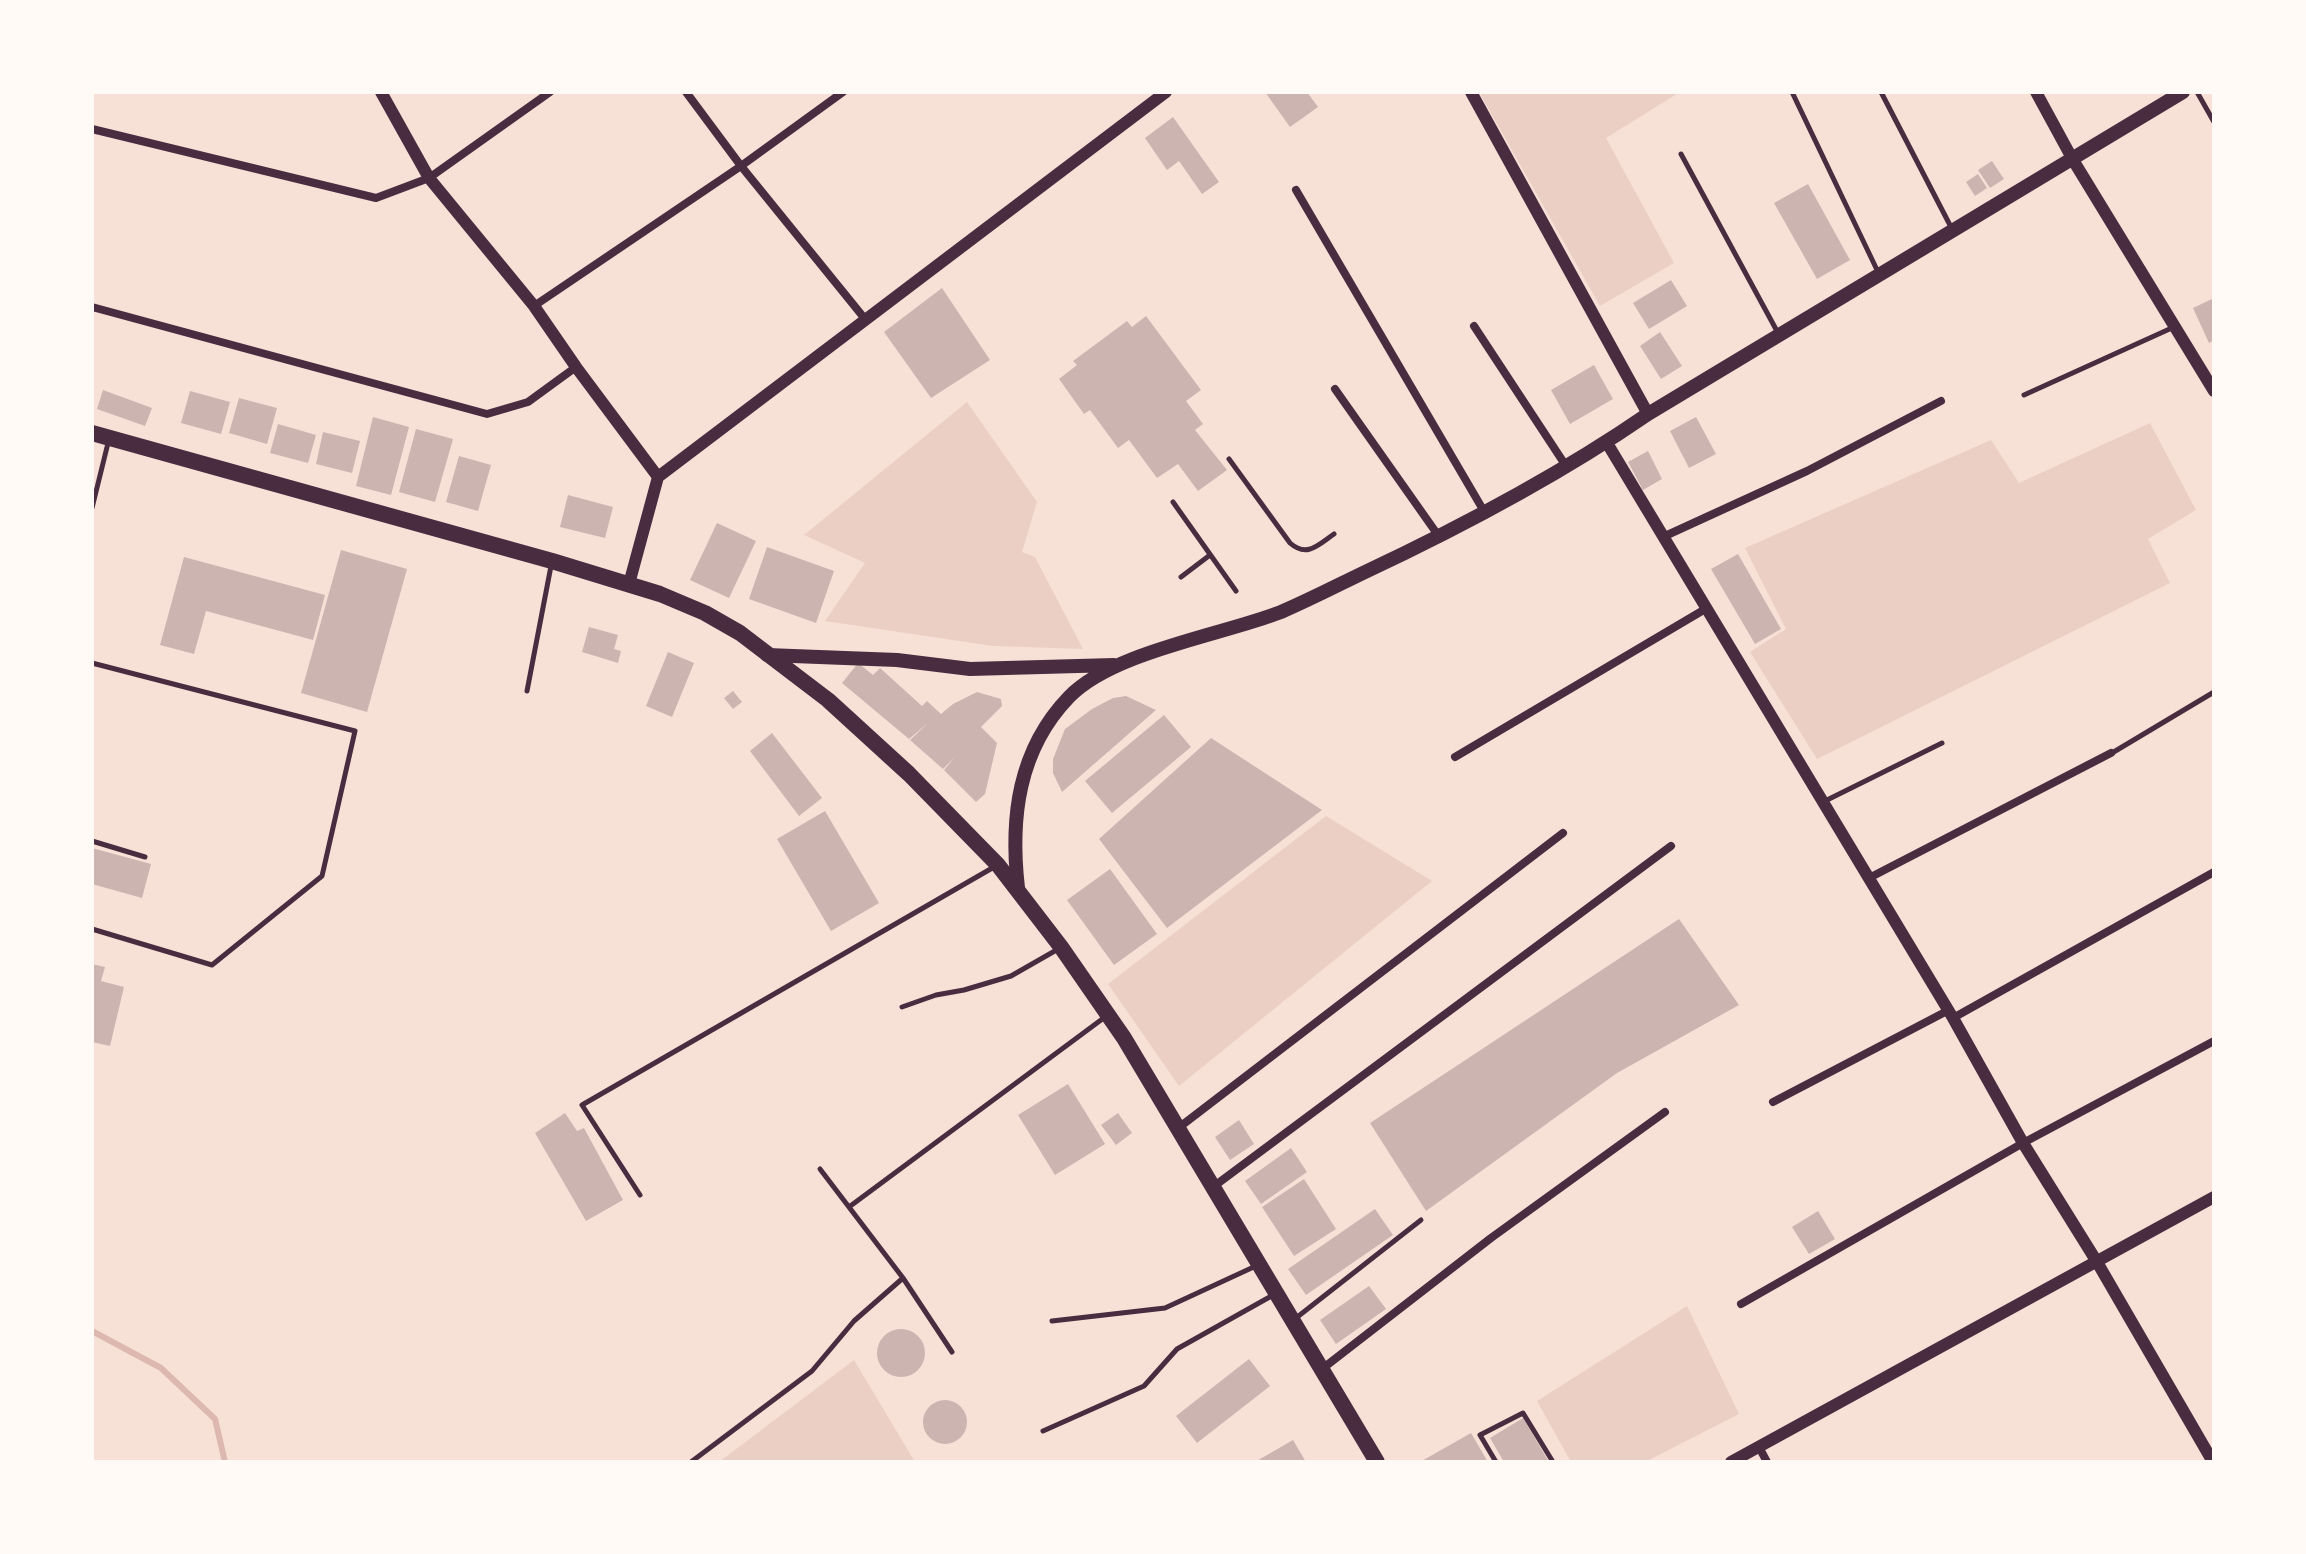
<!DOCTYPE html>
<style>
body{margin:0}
#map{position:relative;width:2306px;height:1554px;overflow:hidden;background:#f7e1d7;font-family:"Playfair Display",serif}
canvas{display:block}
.frame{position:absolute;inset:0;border:94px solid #fffaf5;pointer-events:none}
</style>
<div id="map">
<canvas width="2306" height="1554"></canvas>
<div class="frame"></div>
</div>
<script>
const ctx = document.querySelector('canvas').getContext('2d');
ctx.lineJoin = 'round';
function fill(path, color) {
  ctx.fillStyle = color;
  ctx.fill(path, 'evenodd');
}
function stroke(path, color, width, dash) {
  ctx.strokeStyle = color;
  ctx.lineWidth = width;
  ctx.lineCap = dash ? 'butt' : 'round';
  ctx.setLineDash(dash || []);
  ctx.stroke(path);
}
const green = new Path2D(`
 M 1479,92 L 1680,92 L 1606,138 L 1674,263 L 1600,306 Z
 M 967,402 L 1037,502 L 1022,552 L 1035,557 L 1083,649 L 993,646 L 825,621 L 865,563 L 804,535 Z
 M 2150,423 L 2196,510 L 2148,539 L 2170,583 L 1817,759 L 1750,652 L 1786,629 L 1745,548 L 1991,440 L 2019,483 Z
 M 1326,816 L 1432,881 L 1179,1086 L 1108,984 Z
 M 1687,1306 L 1739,1414 L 1645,1462 L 1571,1462 L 1537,1401 Z
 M 854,1360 L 915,1462 L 719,1462 Z`);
const stream = new Path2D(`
 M 92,1331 L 161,1368 L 215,1419 L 225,1462`);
const building = new Path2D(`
 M 1265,92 L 1307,92 L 1318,107 L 1290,127 Z
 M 1173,117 L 1219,182 L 1202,194 L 1179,161 L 1167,170 L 1145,138 Z
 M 1992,161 L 2004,179 L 1990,188 L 1978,170 Z
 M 1978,174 L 1987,188 L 1975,196 L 1966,182 Z
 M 1808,184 L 1850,260 L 1817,279 L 1774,203 Z
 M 1671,280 L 1687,306 L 1649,329 L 1633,303 Z
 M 942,288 L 990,360 L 931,398 L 884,332 Z
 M 2214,298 L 2214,340 L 2209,343 L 2193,308 Z
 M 1146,316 L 1201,390 L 1186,401 L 1203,424 L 1195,430 L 1227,470 L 1198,491 L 1178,464 L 1157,478 L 1129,440 L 1118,448 L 1090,410 L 1084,414 L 1059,379 L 1077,365 L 1073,361 L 1127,321 L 1132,327 Z
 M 1660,332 L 1682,366 L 1661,379 L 1640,346 Z
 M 1594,365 L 1613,399 L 1570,424 L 1551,390 Z
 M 103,390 L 152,408 L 145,426 L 97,409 Z
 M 190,391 L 230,402 L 221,434 L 181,423 Z
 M 239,398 L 277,408 L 267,444 L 229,433 Z
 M 373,417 L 409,427 L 391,495 L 356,486 Z
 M 1696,417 L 1716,454 L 1689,468 L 1670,431 Z
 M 278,424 L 316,435 L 308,463 L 270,453 Z
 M 416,429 L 453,439 L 435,502 L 399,492 Z
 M 323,432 L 360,441 L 352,473 L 316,464 Z
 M 1648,451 L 1662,479 L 1643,490 L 1628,462 Z
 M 459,456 L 491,465 L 478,511 L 446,502 Z
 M 568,495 L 613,507 L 605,538 L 560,527 Z
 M 717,523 L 756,541 L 729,598 L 690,580 Z
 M 767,547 L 834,571 L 816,623 L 749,599 Z
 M 341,550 L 407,569 L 367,712 L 301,693 Z
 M 1738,554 L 1781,629 L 1755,644 L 1711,569 Z
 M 184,557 L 325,595 L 313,640 L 206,611 L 194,654 L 160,645 Z
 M 589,627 L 618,635 L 614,649 L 621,651 L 618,663 L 582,652 Z
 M 668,652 L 694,663 L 672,717 L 646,706 Z
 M 858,663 L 873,675 L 880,668 L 922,706 L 927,701 L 941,714 L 953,704 L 977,692 L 1001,699 L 1002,706 L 981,727 L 997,743 L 985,794 L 976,802 L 944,770 L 955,757 L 943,769 L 910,740 L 928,723 L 909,739 L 842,683 Z
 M 733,691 L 742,702 L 733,709 L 724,698 Z
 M 1126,696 L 1156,710 L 1062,792 L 1053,773 L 1053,759 L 1065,729 L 1092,709 L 1113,698 Z
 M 1164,715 L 1191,747 L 1112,813 L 1085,781 Z
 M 772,733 L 822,798 L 799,816 L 750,751 Z
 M 1211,738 L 1322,810 L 1167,928 L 1099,839 Z
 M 825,811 L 879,903 L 831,931 L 777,839 Z
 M 92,848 L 151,864 L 142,898 L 92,884 Z
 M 1110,869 L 1157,934 L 1114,965 L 1067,900 Z
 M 1679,919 L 1739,1005 L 1617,1073 L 1426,1211 L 1370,1123 Z
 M 92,964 L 105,967 L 101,981 L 124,987 L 110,1046 L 92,1042 Z
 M 1068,1084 L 1105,1144 L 1055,1175 L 1018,1115 Z
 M 565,1113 L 577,1131 L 584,1128 L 623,1200 L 586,1221 L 535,1133 Z
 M 1118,1113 L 1132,1133 L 1116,1145 L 1101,1125 Z
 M 1239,1120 L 1254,1144 L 1230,1160 L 1215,1137 Z
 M 1291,1148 L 1307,1172 L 1261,1204 L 1245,1181 Z
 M 1304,1179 L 1336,1229 L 1294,1256 L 1262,1207 Z
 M 1375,1209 L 1393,1235 L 1306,1295 L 1288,1269 Z
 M 1818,1211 L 1835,1239 L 1809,1254 L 1792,1227 Z
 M 1369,1286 L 1386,1309 L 1336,1344 L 1320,1320 Z
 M877 1353a24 24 0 1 1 48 0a24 24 0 1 1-48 0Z
 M 1249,1359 L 1270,1386 L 1197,1443 L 1176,1416 Z
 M923 1422a22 22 0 1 1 44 0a22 22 0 1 1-44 0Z
 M 1523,1418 L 1549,1462 L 1504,1462 L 1490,1438 Z
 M 1471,1433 L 1488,1462 L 1420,1462 Z
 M 1293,1440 L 1306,1462 L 1255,1462 Z`);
const service = new Path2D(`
 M 1792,92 L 1878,272
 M 1881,92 L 1952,229
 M 2197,92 L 2214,122
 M 1681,154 L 1778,333
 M 2024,395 L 2174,327
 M 1229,459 L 1290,543 C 1307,558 1318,545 1334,534
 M 1173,502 L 1236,591
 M 92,508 L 109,439
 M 1181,577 L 1210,555
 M 92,663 L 355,731 L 322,876 L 212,965 L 92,929
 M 527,691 L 551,566
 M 2112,753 L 2214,692
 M 1825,801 L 1942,743
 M 92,841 L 145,857
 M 902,1007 L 936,995 L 964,990 L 1011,976 L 1060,948
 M 820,1169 L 903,1278 L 952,1352
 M 640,1195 L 582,1105 L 994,867
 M 849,1207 L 1105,1017
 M 1296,1318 L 1421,1220
 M 1052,1321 L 1165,1308 L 1258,1265
 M 1043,1431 L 1144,1386 L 1177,1349 L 1275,1294
 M 691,1462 L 812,1371 L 854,1321 L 903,1278
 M 1496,1462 L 1480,1435 L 1523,1413 L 1553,1462`);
const minor = new Path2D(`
 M 686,92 L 741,166 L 865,319
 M 92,129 L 376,198 L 429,178 L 550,92
 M 1296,190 L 1485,513
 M 534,306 L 741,166 L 843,92
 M 92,307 L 487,414 L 528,402 L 576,367
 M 1474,326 L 1566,466
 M 1335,389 L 1440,538
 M 1665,536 L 1807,471 L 1941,401
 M 1455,757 L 1707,608
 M 1869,878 L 2111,753
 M 1953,1018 L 2214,872
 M 1773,1102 L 1949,1010
 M 1177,1129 L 1563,833
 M 1213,1187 L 1671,846
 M 1741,1304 L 2023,1143 L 2214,1041
 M 1322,1369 L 1491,1238 L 1665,1112
 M 1759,1447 L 1767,1462`);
const tertiary = new Path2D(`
 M 381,92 L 429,178 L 534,306 L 576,367 L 658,477 L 629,584
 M 1471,92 L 1648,414
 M 2036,92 L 2073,160 L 2214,391
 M 1607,443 L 1953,1018 L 2023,1143 L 2097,1262 L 2213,1462
 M 658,477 L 1166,92
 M 1731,1462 L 2214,1197`);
const secondary = new Path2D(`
 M 767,655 L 897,660 L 970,669 L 1114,665
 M 1018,888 C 1010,818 1018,750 1069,697 C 1112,652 1222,635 1281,612 C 1309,600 1336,586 1363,573 C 1461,527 1558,476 1648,414 L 2183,92`);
const primary = new Path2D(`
 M 92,433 L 552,561 L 660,594 L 705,613 L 740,633 L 828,700 L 909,774 L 998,865 L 1061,947 L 1124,1038 L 1377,1462`);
fill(green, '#ebcfc5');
stroke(stream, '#dcb8b0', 6);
fill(building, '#ccb4b1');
stroke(service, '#4a2c40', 5);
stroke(minor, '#4a2c40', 8);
stroke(tertiary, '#4a2c40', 12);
stroke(secondary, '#4a2c40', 14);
stroke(primary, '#4a2c40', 16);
</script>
